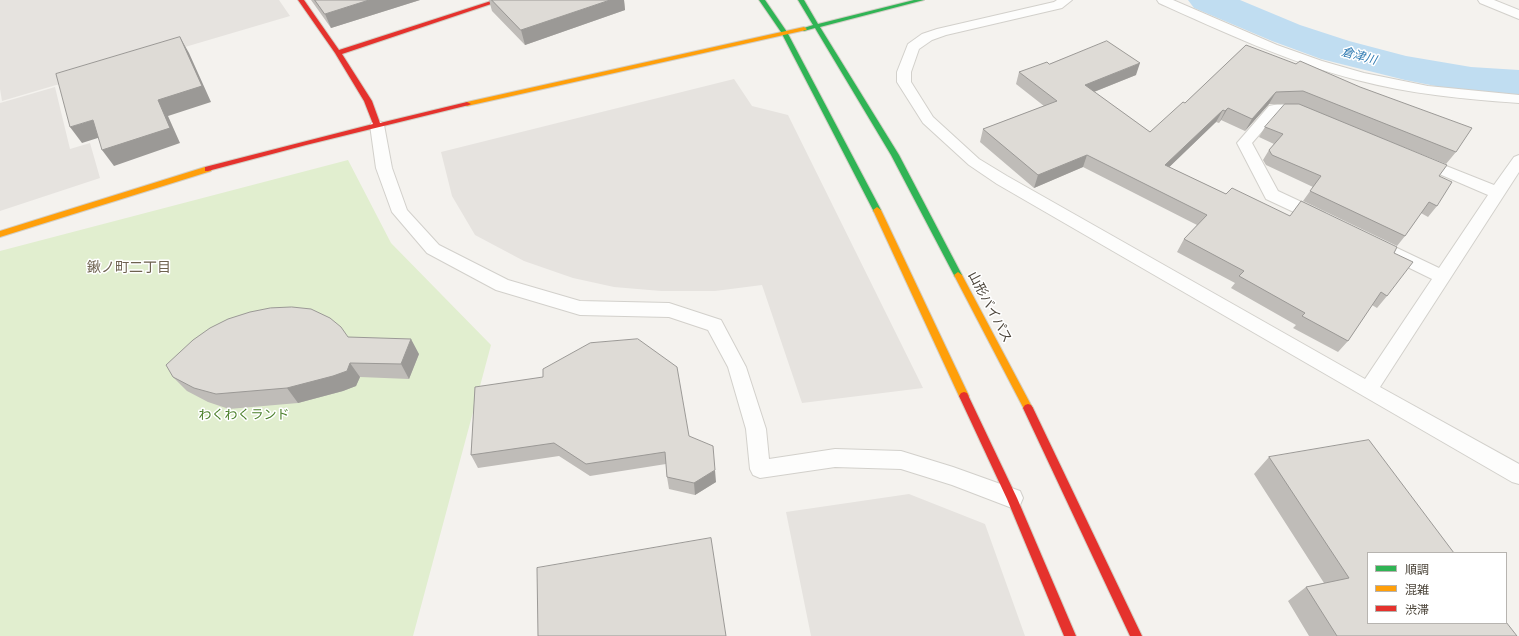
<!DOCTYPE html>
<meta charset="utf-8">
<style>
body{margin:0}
#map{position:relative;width:1519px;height:636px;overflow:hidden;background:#f4f2ee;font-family:"Asap Condensed","Noto Sans JP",sans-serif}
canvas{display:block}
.legend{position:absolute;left:1367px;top:552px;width:140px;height:72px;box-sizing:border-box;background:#fff;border:1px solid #b7b4b0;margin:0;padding:5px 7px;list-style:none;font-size:12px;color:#4b4439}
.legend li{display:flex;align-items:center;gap:8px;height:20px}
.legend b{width:20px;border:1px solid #b7b4b0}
</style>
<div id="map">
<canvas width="1519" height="636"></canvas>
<ul class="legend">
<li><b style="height:5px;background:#30b455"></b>順調</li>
<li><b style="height:5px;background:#ff9f0a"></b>混雑</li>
<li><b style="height:5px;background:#e5322d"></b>渋滞</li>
</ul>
</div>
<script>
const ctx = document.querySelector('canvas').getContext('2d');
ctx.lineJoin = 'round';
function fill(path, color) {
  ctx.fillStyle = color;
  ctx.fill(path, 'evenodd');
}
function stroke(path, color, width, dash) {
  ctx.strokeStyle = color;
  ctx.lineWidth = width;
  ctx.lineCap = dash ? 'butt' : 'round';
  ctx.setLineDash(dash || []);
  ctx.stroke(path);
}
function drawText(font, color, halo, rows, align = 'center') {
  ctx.font = font + ' "Asap Condensed","Noto Sans JP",sans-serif';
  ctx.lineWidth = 3;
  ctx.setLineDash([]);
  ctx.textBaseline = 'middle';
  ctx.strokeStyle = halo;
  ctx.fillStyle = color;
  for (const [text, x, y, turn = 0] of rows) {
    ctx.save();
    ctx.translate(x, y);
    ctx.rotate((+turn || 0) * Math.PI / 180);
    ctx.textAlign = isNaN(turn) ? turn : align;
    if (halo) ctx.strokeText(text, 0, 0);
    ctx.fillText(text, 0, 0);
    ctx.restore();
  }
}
const green = new Path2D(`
 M 348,160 L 391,243 L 491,345 L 413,636 L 0,636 L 0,251 Z`);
const parking = new Path2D(`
 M 0,0 L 279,0 L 290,16 L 2,101 L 0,89 Z
 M 734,79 L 752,106 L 788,115 L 923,388 L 802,403 L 762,285 L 715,291 L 661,291 L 614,287 L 573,278 L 524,261 L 475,235 L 452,196 L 441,152 Z
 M 55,87 L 70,149 L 90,143 L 100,178 L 0,211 L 0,103 Z
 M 909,494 L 985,524 L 1025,636 L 811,636 L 786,512 Z`);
const river = new Path2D(`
 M 1188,0 L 1240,0 L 1300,25 L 1349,41 L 1406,56 L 1471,67 L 1519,70 L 1519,96 L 1471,93 L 1405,80 L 1321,59 L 1272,41 L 1194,8 Z`);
const lane = new Path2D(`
 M 1057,0 L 1072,0 L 1062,8 L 946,35 L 932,40 L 919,49 L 911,72 L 911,82 L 933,117 L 979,159 L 1007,176 L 1365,379 L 1432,279 L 1385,256 L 1383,252 L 1385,248 L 1391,246 L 1397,248 L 1439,268 L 1488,195 L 1416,164 L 1413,161 L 1416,158 L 1421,156 L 1426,158 L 1494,185 L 1514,157 L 1519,155 L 1519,172 L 1380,387 L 1519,464 L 1519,484 L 1512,482 L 997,184 L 969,165 L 923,123 L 897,82 L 897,72 L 908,44 L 922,34 L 937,29 L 1054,2 Z
 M 1157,0 L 1173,0 L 1277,45 L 1322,61 L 1364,73 L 1428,86 L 1519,95 L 1519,103 C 1464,99 1410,94 1357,80 C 1288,62 1223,32 1159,3 Z
 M 1478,0 L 1494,0 L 1519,10 L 1519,19 L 1480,3 Z
 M 1274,105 C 1285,105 1303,102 1310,112 L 1308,115 L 1303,116 L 1293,113 L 1278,113 L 1252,143 L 1278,191 L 1325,213 L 1327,217 L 1325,221 L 1319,223 L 1313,221 L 1266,199 L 1237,143 L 1269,106 Z
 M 377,121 L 382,122 L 384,125 L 392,168 L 407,210 L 439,245 L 508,280 L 580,301 L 669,303 L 721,320 L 746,367 L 766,429 L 769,459 L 835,449 L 901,451 L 953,467 L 1020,491 L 1023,498 L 1020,505 L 1012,508 L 952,485 L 901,469 L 835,467 L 760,478 L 753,475 L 750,469 L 746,429 L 728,367 L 708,330 L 669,317 L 580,315 L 496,290 L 427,253 L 392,212 L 376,168 L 370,125 L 372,122 Z`);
const fast = new Path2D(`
 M 759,0 L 765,0 L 787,32 L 881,210 L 880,212 L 874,212 L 873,210 L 781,32 Z
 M 798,0 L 804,0 L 818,24 L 914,0 L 924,0 L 820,27 L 899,155 L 962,275 L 961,277 L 955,277 L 891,155 L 815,28 L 804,31 L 801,29 L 813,25 Z`);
const slow = new Path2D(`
 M 804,27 L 807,29 L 806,30 L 467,106 L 463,104 L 467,102 Z
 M 205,167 L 211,167 L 212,169 L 211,171 L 0,237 L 0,231 Z
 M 877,207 L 881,210 L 969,396 L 967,399 L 964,400 L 961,399 L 959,396 L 873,210 Z
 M 958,272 L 962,275 L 1031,405 L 1033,408 L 1031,411 L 1028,412 L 1025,411 L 954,275 Z`);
const jam = new Path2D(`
 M 298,0 L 304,0 L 339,50 L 494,0 L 503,0 L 342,54 L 372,101 L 380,123 L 467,102 L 471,104 L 469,105 L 306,145 L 208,171 L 205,171 L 205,167 L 373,124 L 364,101 L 335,53 Z
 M 964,392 L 967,393 L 1017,498 L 1076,636 L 1064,636 L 1007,499 L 959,396 L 961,393 Z
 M 1028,404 L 1031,405 L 1033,408 L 1142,636 L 1130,636 L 1023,408 L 1025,405 Z`);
const wall = new Path2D(`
 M 311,0 L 420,0 L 331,28 Z
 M 489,0 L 624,0 L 625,10 L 525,45 L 492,11 Z
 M 1246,45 L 1456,152 L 1446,164 L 1383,139 L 1439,176 L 1437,206 L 1428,217 L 1421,213 L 1405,236 L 1397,246 L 1303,201 L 1313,187 L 1266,165 L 1263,160 L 1269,150 L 1274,144 L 1259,137 L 1265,127 L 1297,104 L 1269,104 L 1245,131 L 1221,120 L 1219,123 L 1216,122 L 1169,167 L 1226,194 L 1290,216 L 1394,253 L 1387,296 L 1377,308 L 1372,305 L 1348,341 L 1338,352 L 1293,328 L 1296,325 L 1231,288 L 1235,283 L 1177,252 L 1184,239 L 1197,225 L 1083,167 L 1034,188 L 980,142 L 983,129 L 1044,106 L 1016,84 L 1019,72 L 1049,64 L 1136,75 L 1094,92 L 1150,132 L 1185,103 Z
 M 348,337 L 419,354 L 409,379 L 360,377 L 356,386 L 343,391 L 298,403 L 229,409 L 208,402 L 187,391 L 173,377 Z
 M 475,387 L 689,436 L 716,482 L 695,495 L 669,489 L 667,477 L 666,464 L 590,476 L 559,456 L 478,468 L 471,455 Z
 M 1269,457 L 1517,636 L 1309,636 L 1288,601 L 1306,587 L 1324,583 L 1254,474 Z`);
const shadedWall = new Path2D(`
 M 369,0 L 420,0 L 331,28 L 325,14 Z
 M 610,0 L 624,0 L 625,10 L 525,45 L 521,30 Z
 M 180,37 L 189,53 L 211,102 L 168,116 L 180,143 L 114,166 L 102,150 L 158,100 Z
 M 1140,63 L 1136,75 L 1081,97 L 1085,85 Z
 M 1276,92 L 1269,104 L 1245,131 L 1252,119 Z
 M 1228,108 L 1221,120 L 1219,123 L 1225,111 Z
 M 1223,110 L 1216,122 L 1159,177 L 1165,165 Z
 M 93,120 L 104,136 L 82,143 L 70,127 Z
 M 1087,155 L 1083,167 L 1034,188 L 1038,175 Z
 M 411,339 L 419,354 L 409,379 L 401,364 Z
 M 350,363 L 360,377 L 356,386 L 343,391 L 298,403 L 287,388 Z
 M 715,470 L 716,482 L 695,495 L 694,483 Z`);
const building = new Path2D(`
 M 315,0 L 369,0 L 325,14 Z
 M 492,0 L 610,0 L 521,30 Z
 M 180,37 L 202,86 L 158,100 L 170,128 L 102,150 L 93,120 L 70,127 L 56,74 Z
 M 1107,41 L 1140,63 L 1085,85 L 1150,132 L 1183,102 L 1185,103 L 1246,45 L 1296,64 L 1300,61 L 1360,87 L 1472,128 L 1456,152 L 1303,91 L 1276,92 L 1252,119 L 1228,108 L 1225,111 L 1223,110 L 1165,165 L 1226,194 L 1232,188 L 1290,216 L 1301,201 L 1397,247 L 1394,253 L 1413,262 L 1387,296 L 1381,292 L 1348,341 L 1302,316 L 1305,313 L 1239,276 L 1244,271 L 1184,239 L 1207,215 L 1087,155 L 1038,175 L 983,129 L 1057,101 L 1019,72 L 1047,62 L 1049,64 Z
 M 1285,104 L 1299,104 L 1447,165 L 1439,176 L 1452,182 L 1437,206 L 1429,202 L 1405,236 L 1310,191 L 1321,176 L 1272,155 L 1269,150 L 1283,134 L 1265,127 Z
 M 292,307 L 311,309 L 330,318 L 341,327 L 348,337 L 411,339 L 401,364 L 350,363 L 347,371 L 333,376 L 287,388 L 216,394 L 194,388 L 173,377 L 166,365 L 193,340 L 210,328 L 228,319 L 250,312 L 270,308 Z
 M 638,339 L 677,367 L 689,436 L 713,446 L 715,470 L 694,483 L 667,477 L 665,452 L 586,464 L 554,443 L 471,455 L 475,387 L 543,377 L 543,369 L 590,343 Z
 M 1369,440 L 1454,553 L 1368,553 L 1368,623 L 1506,623 L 1506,622 L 1517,636 L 1337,636 L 1306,587 L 1349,578 L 1269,457 Z
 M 711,538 L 726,636 L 538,636 L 537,568 Z`);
const farWaternames = [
 ["倉津川",1359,56,15]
];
const streetNames = [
 ["山形バイパス",990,307,62]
];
const parkNames = [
 ["わくわくランド",244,415]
];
const neighbourhoodNames = [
 ["鍬ノ町二丁目",129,268]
];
fill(green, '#e1eecf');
fill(parking, '#e6e3df');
fill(river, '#c0ddf1');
stroke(lane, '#d2d0cb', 2);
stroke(fast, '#d3cfc5', 2);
stroke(slow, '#d3cfc5', 2);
stroke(jam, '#d3cfc5', 2);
fill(lane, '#fdfdfc');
fill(fast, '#30b455');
fill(slow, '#ff9f0a');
fill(jam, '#e5322d');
fill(wall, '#bfbcb8');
fill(shadedWall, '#9b9996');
fill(building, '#dedbd6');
stroke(building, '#9b9996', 1);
drawText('italic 12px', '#2e7ab2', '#fff', farWaternames);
drawText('13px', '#4b4439', '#fff', streetNames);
drawText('13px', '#4a7f2a', '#fff', parkNames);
drawText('14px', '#6e6250', '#fff', neighbourhoodNames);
</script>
